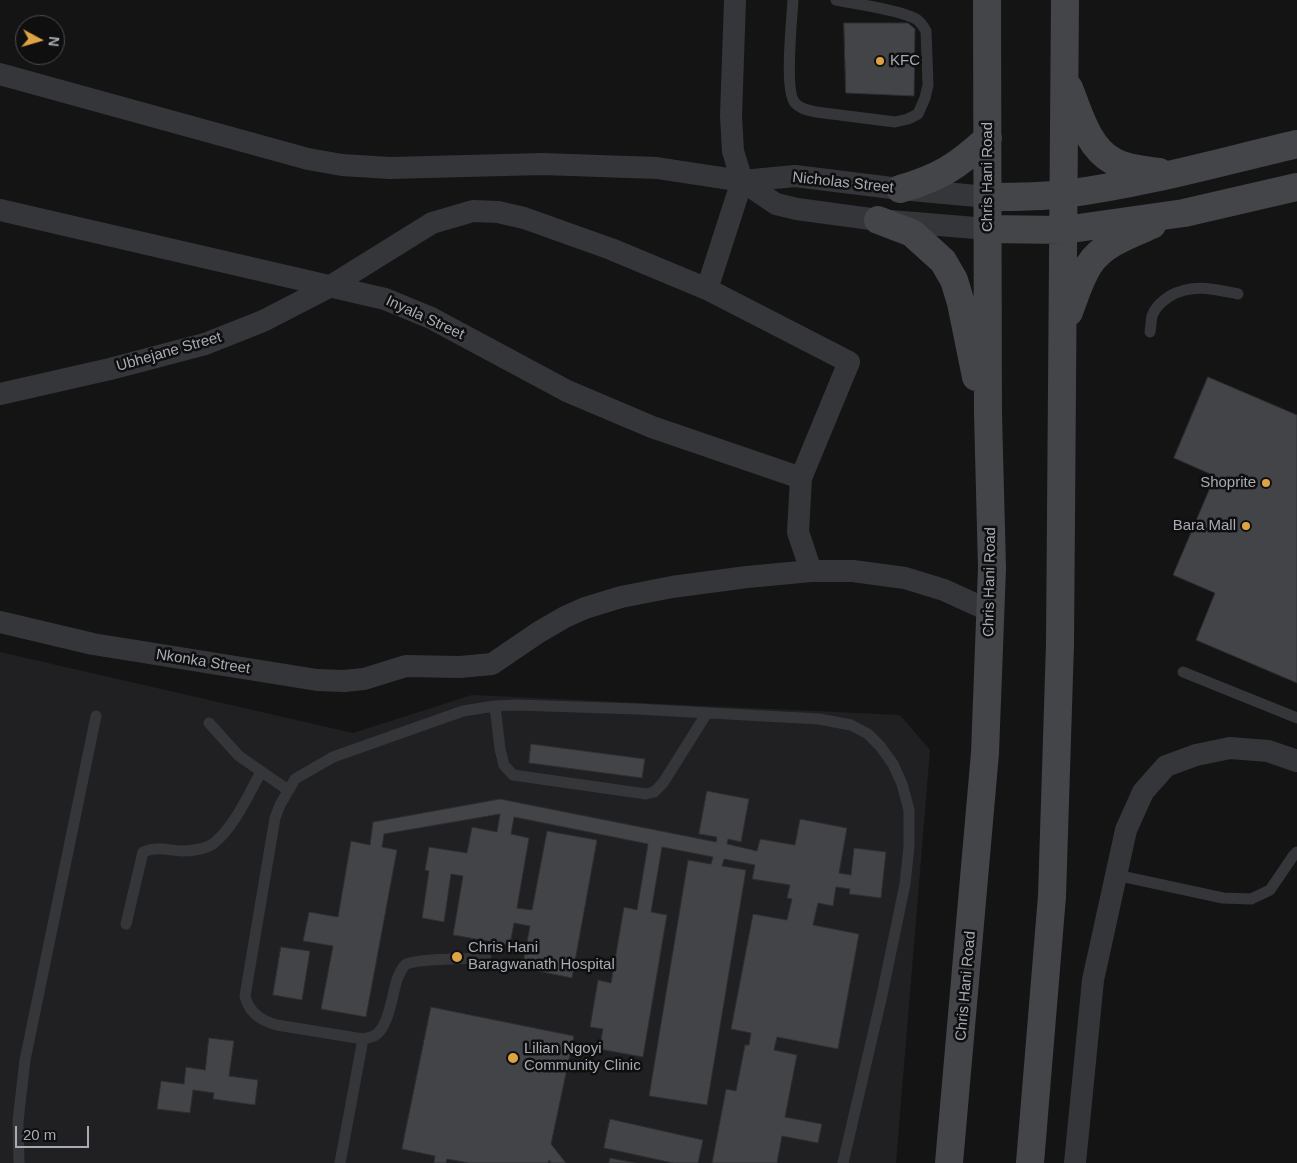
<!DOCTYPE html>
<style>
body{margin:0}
#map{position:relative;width:1297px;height:1163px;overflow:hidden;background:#141415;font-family:Arial,sans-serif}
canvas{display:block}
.north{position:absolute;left:15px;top:15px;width:50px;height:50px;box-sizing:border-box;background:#0f0f10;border:1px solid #4c4d52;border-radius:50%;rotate:96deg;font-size:14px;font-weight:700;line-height:20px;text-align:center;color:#a7abb4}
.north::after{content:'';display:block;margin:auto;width:18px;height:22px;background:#dea443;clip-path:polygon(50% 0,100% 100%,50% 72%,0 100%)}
.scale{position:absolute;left:15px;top:1126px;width:74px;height:22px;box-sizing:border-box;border:2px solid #a7abb4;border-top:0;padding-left:6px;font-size:15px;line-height:18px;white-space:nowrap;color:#a7abb4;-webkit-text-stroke:4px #0f0f10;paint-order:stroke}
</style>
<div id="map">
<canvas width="1297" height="1163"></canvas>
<div class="north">N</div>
<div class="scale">20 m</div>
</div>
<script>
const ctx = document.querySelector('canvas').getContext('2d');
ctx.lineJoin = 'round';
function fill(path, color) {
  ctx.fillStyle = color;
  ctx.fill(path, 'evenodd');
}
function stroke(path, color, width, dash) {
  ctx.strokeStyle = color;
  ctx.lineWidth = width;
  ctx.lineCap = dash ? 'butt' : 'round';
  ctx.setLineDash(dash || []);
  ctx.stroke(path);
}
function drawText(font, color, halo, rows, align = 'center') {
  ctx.font = font + ' Arial,sans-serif';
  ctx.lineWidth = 5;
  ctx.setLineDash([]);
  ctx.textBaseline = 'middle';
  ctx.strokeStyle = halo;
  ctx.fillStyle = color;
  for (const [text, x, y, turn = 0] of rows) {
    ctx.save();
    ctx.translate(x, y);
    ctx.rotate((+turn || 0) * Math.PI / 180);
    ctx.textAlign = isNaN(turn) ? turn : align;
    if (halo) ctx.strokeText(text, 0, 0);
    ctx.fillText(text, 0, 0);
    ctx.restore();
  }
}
const built = new Path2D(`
 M 0,652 L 353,733 L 472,695 L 900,715 L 930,750 L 896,1163 L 0,1163 Z`);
const building = new Path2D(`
 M 844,23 L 908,23 L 915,29 L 914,96 L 846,93 Z
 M 1208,377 L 1297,415 L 1297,683 L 1196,640 L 1215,593 L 1173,575 L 1215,476 L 1174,458 Z
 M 531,744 L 645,759 L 642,778 L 529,763 Z
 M 707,791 L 749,799 L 741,842 L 728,839 L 727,844 L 757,851 L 760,839 L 795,845 L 800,819 L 847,828 L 839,873 L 851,875 L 854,848 L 886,852 L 881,898 L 849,894 L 850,889 L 836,887 L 833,906 L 818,903 L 813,925 L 859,934 L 838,1049 L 777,1037 L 774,1050 L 797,1055 L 785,1117 L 822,1124 L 818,1143 L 782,1136 L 777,1163 L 712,1163 L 726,1089 L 736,1091 L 745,1045 L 749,1045 L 751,1033 L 731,1029 L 753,914 L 787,920 L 792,899 L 787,898 L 790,885 L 752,879 L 755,865 L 724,859 L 722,866 L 746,870 L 707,1105 L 649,1096 L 688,860 L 711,864 L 713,857 L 662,847 L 651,912 L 667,915 L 643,1057 L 599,1049 L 603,1029 L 590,1027 L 598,980 L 611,983 L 624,907 L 637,910 L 648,844 L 514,817 L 511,834 L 529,838 L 517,908 L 532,910 L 547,831 L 597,840 L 572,978 L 522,968 L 530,926 L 514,923 L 510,945 L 453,935 L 463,876 L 451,874 L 444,922 L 422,918 L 429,871 L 425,870 L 429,847 L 467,853 L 472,827 L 497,832 L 500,814 L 384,834 L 382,847 L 397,850 L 366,1017 L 321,1009 L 333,946 L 303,941 L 309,912 L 338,917 L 351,841 L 370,845 L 373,822 L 500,799 L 716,842 L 717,837 L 699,834 Z
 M 281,947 L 310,951 L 302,1000 L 273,995 Z
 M 431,1007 L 574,1036 L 551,1144 L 566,1163 L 551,1163 L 549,1160 L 548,1163 L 469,1163 L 447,1159 L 446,1163 L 434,1163 L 435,1156 L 402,1149 Z
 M 209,1038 L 234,1041 L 229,1076 L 258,1080 L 255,1105 L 213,1099 L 214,1093 L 193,1090 L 190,1113 L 157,1109 L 161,1081 L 184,1084 L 186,1067 L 205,1070 Z
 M 610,1119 L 703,1140 L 698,1163 L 673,1163 L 604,1148 Z
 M 610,1158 L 636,1163 L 609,1163 Z`);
const lane = new Path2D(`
 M 793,0 C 792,19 784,91 795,103 C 800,109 808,110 816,112 L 895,122 L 908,119 L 918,114 L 925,98 L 928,85 L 926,31 C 923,26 921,22 916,19 C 901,10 855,4 836,0
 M 1150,332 C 1151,327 1151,321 1152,316 C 1155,307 1162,301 1170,296 C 1192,283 1214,289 1238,294
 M 1183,672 L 1297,718
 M 495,706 L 500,749 L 504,765 L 513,775 L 646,794 L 654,792 L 663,783 L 707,713
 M 209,723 L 239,756 L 288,790
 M 1116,875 L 1223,898 L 1251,899 L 1270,890 L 1293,856 L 1297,852
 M 126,924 L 143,852 C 157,846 167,850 181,851 C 191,851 207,849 214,843 C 235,826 248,795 261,772
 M 486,958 C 471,959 414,958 405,965 C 400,970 398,977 396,983 C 392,997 388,1029 374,1036 C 371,1037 367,1038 363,1039 L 277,1025 C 261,1021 249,1013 245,996 L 275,818 L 280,805 L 295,779 L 333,757 L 463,711 L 495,706 L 517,705 L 637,709 L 819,719 L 851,725 L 868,734 L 880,746 L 893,764 L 902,784 L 909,810 L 909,847 L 905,884 L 882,995 L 843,1163
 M 19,1163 L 18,1121 L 25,1060 L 96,716
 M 340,1163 L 363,1039`);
const street = new Path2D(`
 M 0,74 L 308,159 L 342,165 L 390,168 L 542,164 L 657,168 L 742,181 L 795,176 L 900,189 L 988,197
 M 742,181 L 776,204 L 797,209 L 878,220 L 988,229
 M 0,210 L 385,299 L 431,318 L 567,391 L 652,427 L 801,478
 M 707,289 L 742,181 L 733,151 L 731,116 L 735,0
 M 0,394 L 110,369 L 205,344 L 263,321 L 329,287 L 432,223 L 473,211 L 498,212 L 524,218 L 611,249 L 707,289 L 849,362 L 801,478 L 798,532 L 811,571
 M 0,622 L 93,644 L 317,680 L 344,681 L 364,679 L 406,666 L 460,667 L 492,664 L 539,632 L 565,617 L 585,608 L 621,597 L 672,587 L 747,577 L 811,571 L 853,571 L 905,578 L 944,590 L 990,611
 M 1075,1163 L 1093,980 L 1126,830 L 1143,792 L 1166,766 L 1196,755 L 1230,748 L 1268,751 L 1297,761`);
const secondary = new Path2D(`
 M 1069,88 C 1079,113 1088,148 1113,161 C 1126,169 1144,170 1159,172
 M 900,189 C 939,178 958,166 988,138
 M 988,197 C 1014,197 1039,197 1065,194 C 1143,184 1220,162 1297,144
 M 878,220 L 912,233 L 943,261 L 954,280 L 961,303 L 976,377
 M 988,229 L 1064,230 L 1184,213 L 1297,187
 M 1069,312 C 1075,296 1080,279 1089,265 C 1102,244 1131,234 1152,225
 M 949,1163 L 985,753 L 992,568 L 988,414 L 987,0
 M 1030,1163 L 1052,896 L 1060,644 L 1065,0`);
const markers = [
 [880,61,5,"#dea443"],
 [1266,483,5,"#dea443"],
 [1246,526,5,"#dea443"],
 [457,957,6,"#dea443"],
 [513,1058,6,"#dea443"]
];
const poiNames = [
 ["KFC",890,61],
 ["Shoprite",1256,483,"right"],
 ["Bara Mall",1236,526,"right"],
 ["Chris Hani",468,948],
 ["Baragwanath Hospital",468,965],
 ["Lilian Ngoyi",524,1049],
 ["Community Clinic",524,1066]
];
const streetNames = [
 ["Chris Hani Road",988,177,-90],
 ["Nicholas Street",843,183,6],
 ["Inyala Street",425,318,25],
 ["Ubhejane Street",169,352,-16],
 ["Chris Hani Road",990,582,-89],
 ["Nkonka Street",203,662,9],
 ["Chris Hani Road",966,986,-85]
];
fill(built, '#202022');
fill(building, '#434448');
stroke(building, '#2e2e31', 1);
stroke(lane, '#353639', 11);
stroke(street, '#353639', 22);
stroke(secondary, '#434549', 28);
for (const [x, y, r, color] of markers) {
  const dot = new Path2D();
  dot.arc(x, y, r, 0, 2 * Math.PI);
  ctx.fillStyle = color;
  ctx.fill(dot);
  stroke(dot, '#0f0f10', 2);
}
drawText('15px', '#a7abb4', '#0f0f10', poiNames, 'left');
drawText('15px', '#a7abb4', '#0f0f10', streetNames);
</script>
